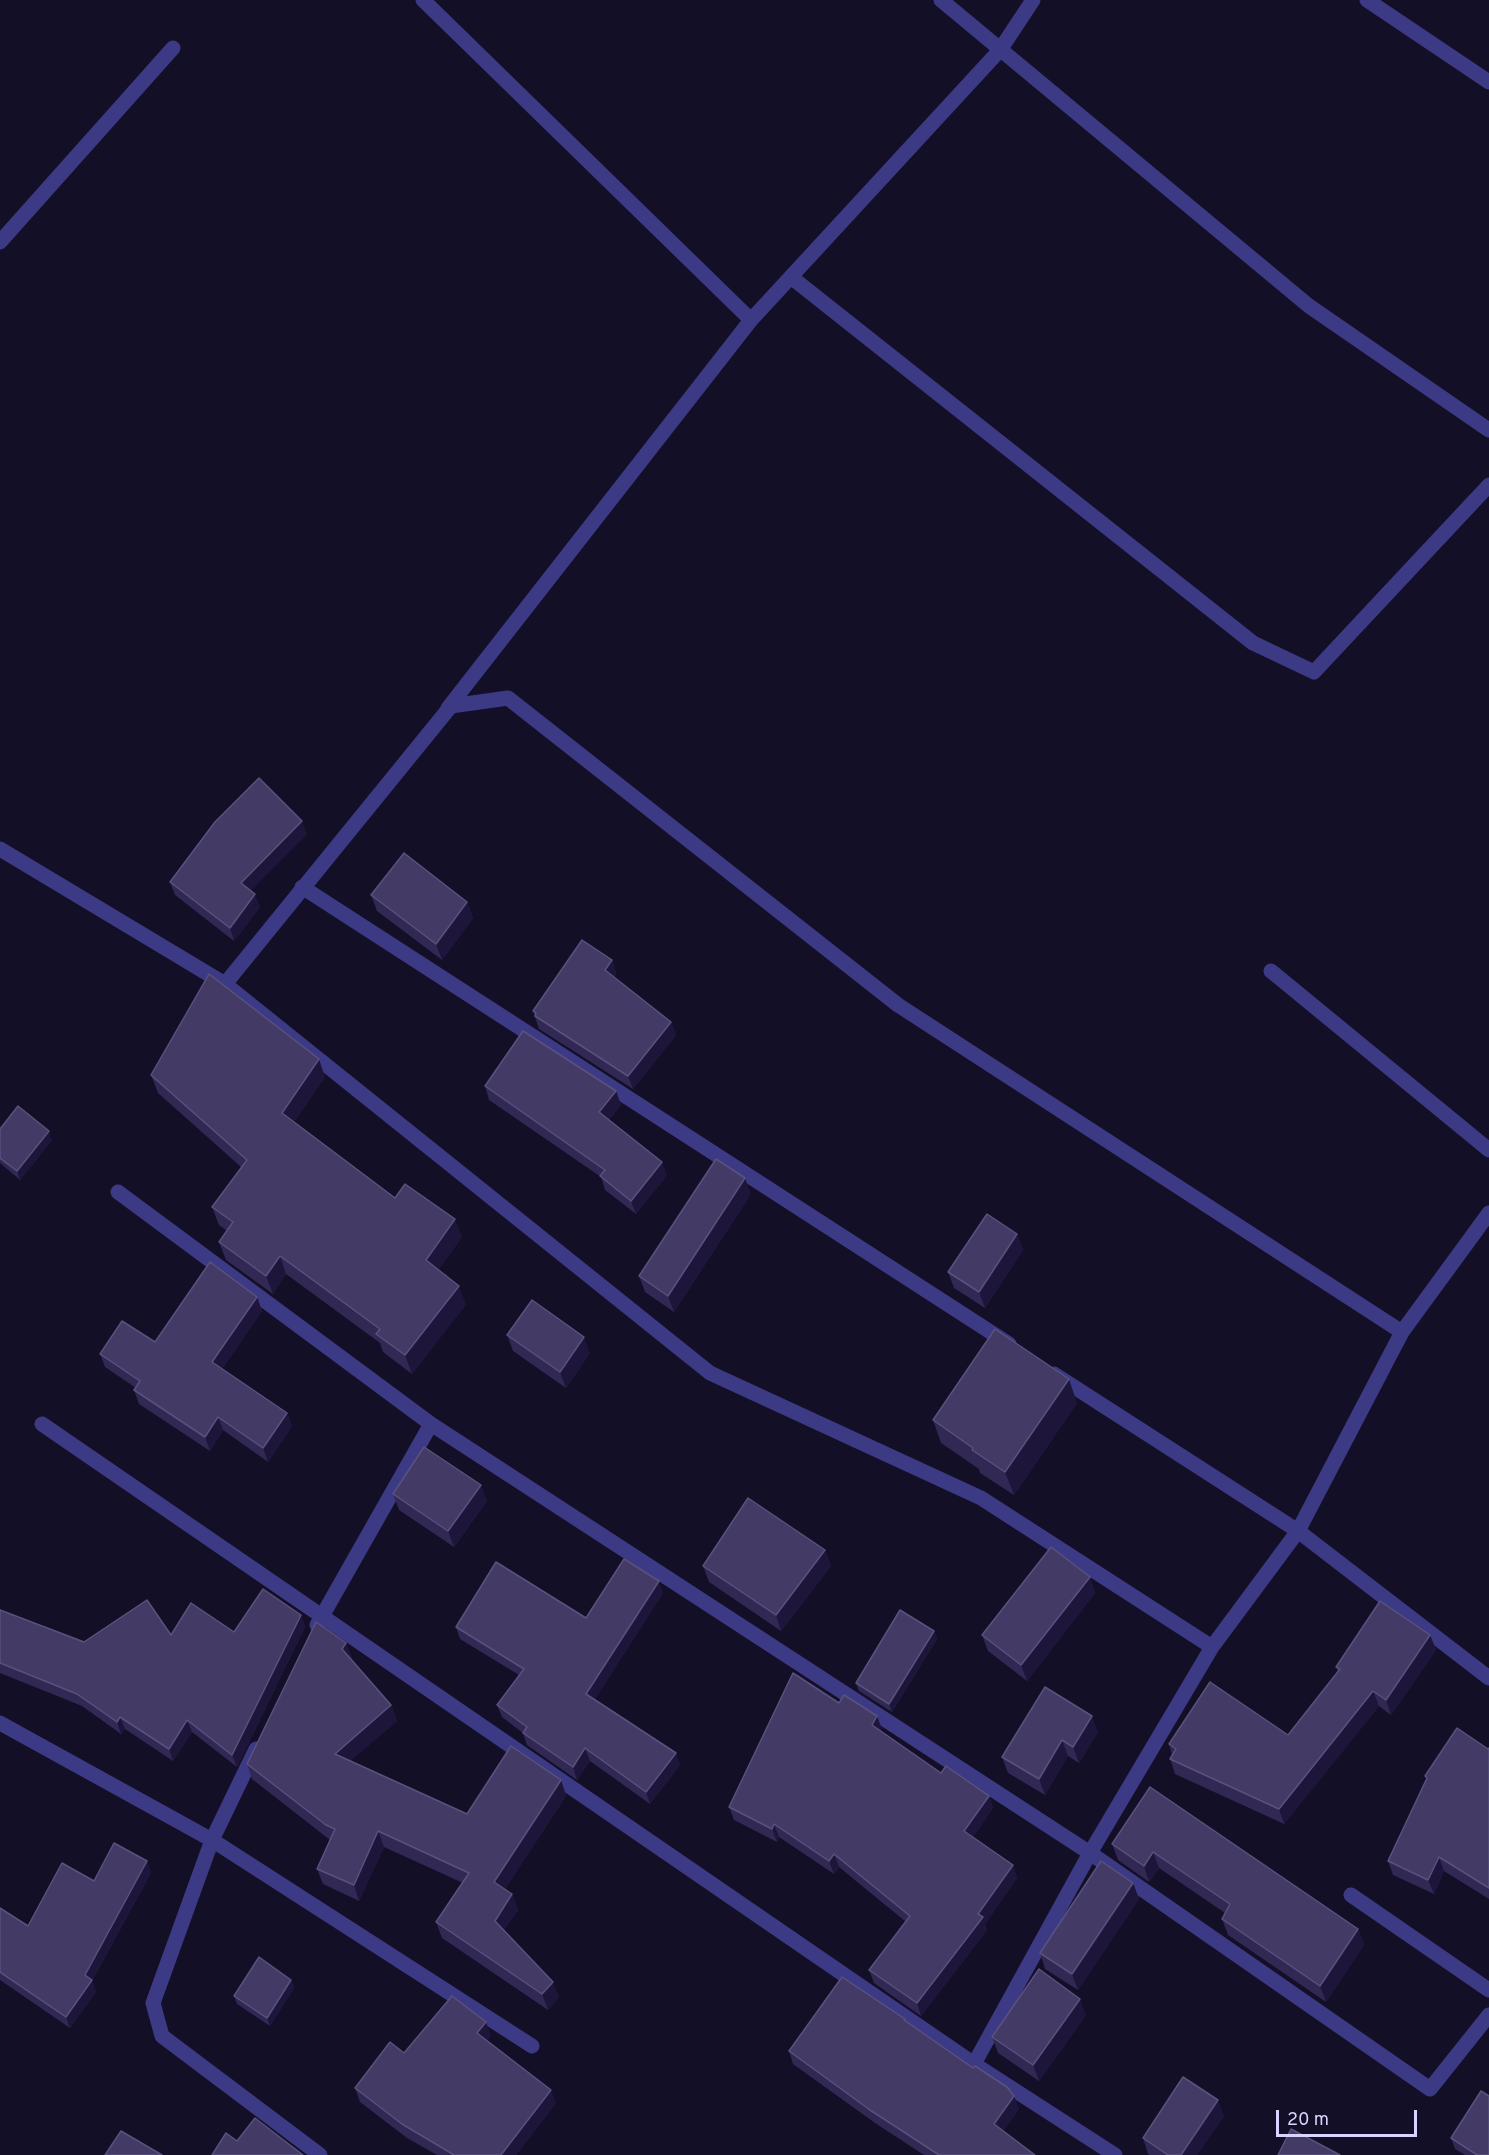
<!DOCTYPE html>
<style>
body{margin:0}
#map{position:relative;width:1489px;height:2155px;overflow:hidden;background:#130f26;font-family:Overpass,sans-serif}
canvas{display:block}
.scale{position:absolute;left:1276px;top:2110px;width:141px;height:27px;box-sizing:border-box;border:3px solid #d9d4ff;border-top:0;padding-left:8px;font-size:18px;line-height:21px;white-space:nowrap;color:#d9d4ff;-webkit-text-stroke:4px #130f26;paint-order:stroke}
</style>
<div id="map">
<canvas width="1489" height="2155"></canvas>
<div class="scale">20 m</div>
</div>
<script>
const ctx = document.querySelector('canvas').getContext('2d');
ctx.lineJoin = 'round';
function stroke(path, color, width, dash) {
  ctx.strokeStyle = color;
  ctx.lineWidth = width;
  ctx.lineCap = dash ? 'butt' : 'round';
  ctx.setLineDash(dash || []);
  ctx.stroke(path);
}
function fill(path, color) {
  ctx.fillStyle = color;
  ctx.fill(path, 'evenodd');
}
const street = new Path2D(`
 M 423,0 L 751,320 L 1000,50 L 1033,0
 M 941,0 L 1309,306 L 1489,430
 M 1367,0 L 1489,82
 M 0,242 L 173,48
 M 791,277 L 1253,643 L 1314,672 L 1489,485
 M 448,708 L 751,320
 M 0,849 L 225,984 L 710,1373 L 981,1498 L 1212,1647
 M 302,887 L 1009,1344
 M 1271,971 L 1489,1150
 M 225,984 L 451,706 L 508,698 L 898,1005 L 1402,1332
 M 118,1192 L 431,1424 L 1090,1853 L 1430,2089 L 1489,2015
 M 1054,1374 L 1298,1531 L 1489,1678
 M 42,1424 L 974,2064 L 1115,2155
 M 317,1625 L 431,1424
 M 0,1723 L 212,1840 L 532,2046
 M 256,1749 L 212,1840 L 153,2003 L 162,2036 L 320,2155
 M 1351,1895 L 1489,1990
 M 974,2064 L 1090,1853 L 1212,1647 L 1298,1531 L 1402,1332 L 1489,1213`);
const wall = new Path2D(`
 M 307,834 L 251,890 L 260,907 L 234,941 L 175,895 L 170,882 Z
 M 371,895 L 467,902 L 473,918 L 442,960 L 377,911 Z
 M 612,960 L 616,973 L 614,977 L 671,1022 L 676,1035 L 633,1089 L 539,1029 L 533,1011 Z
 M 151,1075 L 325,1077 L 294,1122 L 395,1198 L 462,1237 L 438,1270 L 466,1304 L 412,1374 L 383,1352 L 380,1343 L 286,1274 L 273,1294 L 226,1260 L 219,1242 L 227,1231 L 219,1225 L 212,1207 L 241,1167 L 158,1093 Z
 M 485,1086 L 616,1091 L 621,1105 L 609,1120 L 667,1175 L 636,1214 L 605,1190 L 601,1177 L 489,1100 Z
 M 0,1129 L 52,1140 L 20,1180 L 0,1163 Z
 M 751,1194 L 674,1312 L 645,1292 L 639,1276 Z
 M 1017,1234 L 1023,1250 L 985,1308 L 954,1288 L 948,1272 Z
 M 257,1297 L 262,1311 L 222,1369 L 287,1413 L 292,1426 L 268,1462 L 223,1430 L 210,1451 L 139,1404 L 134,1390 L 136,1388 L 105,1367 L 100,1354 L 155,1342 Z
 M 507,1335 L 590,1353 L 566,1388 L 513,1351 Z
 M 1077,1403 L 1014,1495 L 980,1473 L 979,1469 L 941,1443 L 933,1420 Z
 M 393,1494 L 487,1501 L 454,1547 L 399,1510 Z
 M 825,1550 L 831,1566 L 781,1631 L 709,1582 L 703,1566 Z
 M 1090,1577 L 1095,1593 L 1027,1681 L 988,1651 L 982,1635 Z
 M 663,1593 L 595,1699 L 680,1765 L 650,1804 L 590,1761 L 577,1780 L 527,1745 L 523,1733 L 502,1717 L 497,1705 L 519,1675 L 460,1639 L 456,1627 L 586,1618 Z
 M 0,1610 L 84,1642 L 171,1635 L 234,1632 L 301,1615 L 305,1627 L 237,1767 L 192,1732 L 173,1761 L 125,1729 L 121,1734 L 82,1706 L 0,1673 Z
 M 934,1631 L 937,1639 L 892,1712 L 859,1691 L 856,1683 Z
 M 1430,1635 L 1436,1650 L 1391,1715 L 1379,1706 L 1284,1824 L 1175,1774 L 1170,1759 L 1172,1755 L 1169,1744 L 1288,1735 L 1338,1672 L 1336,1667 Z
 M 346,1643 L 352,1658 L 351,1659 L 391,1705 L 397,1721 L 350,1761 L 467,1814 L 561,1780 L 566,1796 L 505,1889 L 512,1894 L 518,1910 L 504,1930 L 559,1997 L 548,2010 L 442,1938 L 436,1922 L 463,1883 L 384,1847 L 359,1901 L 323,1884 L 317,1869 L 330,1840 L 252,1779 L 247,1764 Z
 M 1045,1687 L 1098,1732 L 1079,1763 L 1068,1756 L 1045,1795 L 1008,1773 L 1002,1757 Z
 M 882,1729 L 881,1731 L 941,1773 L 989,1796 L 993,1808 L 973,1837 L 1013,1865 L 1017,1878 L 985,1924 L 987,1930 L 921,2016 L 874,1983 L 869,1970 L 906,1922 L 839,1867 L 834,1874 L 779,1837 L 777,1842 L 734,1820 L 729,1807 Z
 M 1489,1748 L 1489,1899 L 1444,1871 L 1434,1894 L 1393,1875 L 1388,1861 L 1427,1779 L 1425,1776 Z
 M 1150,1787 L 1358,1929 L 1364,1945 L 1326,2002 L 1228,1935 L 1222,1919 L 1225,1913 L 1159,1868 L 1149,1882 L 1118,1860 L 1112,1844 Z
 M 147,1861 L 151,1873 L 92,1981 L 96,1992 L 70,2028 L 0,1980 L 0,1908 L 28,1926 L 94,1881 Z
 M 1133,1883 L 1139,1899 L 1078,1990 L 1045,1969 L 1040,1953 Z
 M 291,1980 L 294,1988 L 270,2026 L 237,2004 L 234,1996 Z
 M 1086,2015 L 1039,2081 L 998,2053 L 992,2037 Z
 M 905,2019 L 906,2022 L 1019,2109 L 1003,2131 L 1035,2155 L 924,2155 L 875,2123 L 793,2064 L 789,2051 Z
 M 491,2036 L 486,2041 L 556,2103 L 516,2155 L 437,2155 L 407,2138 L 360,2102 L 355,2088 Z
 M 1224,2116 L 1197,2155 L 1150,2155 L 1148,2154 L 1143,2138 Z
 M 1451,2138 L 1489,2155 L 1465,2155 L 1455,2149 Z`);
const shadedWall = new Path2D(`
 M 302,821 L 307,834 L 246,896 L 241,883 Z
 M 255,894 L 260,907 L 234,941 L 230,928 Z
 M 467,902 L 473,918 L 442,960 L 436,944 Z
 M 612,960 L 616,973 L 609,982 L 605,970 Z
 M 671,1022 L 676,1035 L 633,1089 L 628,1076 Z
 M 319,1059 L 325,1077 L 288,1131 L 282,1113 Z
 M 616,1091 L 621,1105 L 604,1126 L 599,1112 Z
 M 49,1131 L 52,1140 L 20,1180 L 17,1171 Z
 M 662,1162 L 667,1175 L 636,1214 L 631,1201 Z
 M 745,1178 L 751,1194 L 674,1312 L 668,1296 Z
 M 455,1219 L 462,1237 L 433,1278 L 426,1260 Z
 M 1017,1234 L 1023,1250 L 985,1308 L 979,1292 Z
 M 280,1256 L 286,1274 L 273,1294 L 266,1276 Z
 M 459,1286 L 466,1304 L 412,1374 L 405,1355 Z
 M 257,1297 L 262,1311 L 217,1376 L 212,1362 Z
 M 584,1337 L 590,1353 L 566,1388 L 560,1372 Z
 M 1069,1379 L 1077,1403 L 1014,1495 L 1005,1472 Z
 M 287,1413 L 292,1426 L 268,1462 L 263,1448 Z
 M 218,1417 L 223,1430 L 210,1451 L 205,1437 Z
 M 481,1485 L 487,1501 L 454,1547 L 448,1531 Z
 M 825,1550 L 831,1566 L 781,1631 L 776,1615 Z
 M 1090,1577 L 1095,1593 L 1027,1681 L 1021,1665 Z
 M 659,1581 L 663,1593 L 591,1706 L 586,1694 Z
 M 301,1615 L 305,1627 L 237,1767 L 232,1755 Z
 M 934,1631 L 937,1639 L 892,1712 L 889,1704 Z
 M 1430,1635 L 1436,1650 L 1391,1715 L 1386,1700 Z
 M 346,1643 L 352,1658 L 348,1664 L 342,1649 Z
 M 1373,1691 L 1379,1706 L 1284,1824 L 1279,1809 Z
 M 391,1705 L 397,1721 L 340,1770 L 335,1754 Z
 M 877,1716 L 882,1729 L 876,1737 L 872,1725 Z
 M 1092,1716 L 1098,1732 L 1079,1763 L 1073,1747 Z
 M 120,1717 L 125,1729 L 121,1734 L 117,1722 Z
 M 187,1720 L 192,1732 L 173,1761 L 169,1749 Z
 M 1062,1740 L 1068,1756 L 1045,1795 L 1039,1779 Z
 M 585,1748 L 590,1761 L 577,1780 L 573,1767 Z
 M 676,1753 L 680,1765 L 650,1804 L 646,1792 Z
 M 561,1780 L 566,1796 L 500,1897 L 494,1882 Z
 M 989,1796 L 993,1808 L 969,1843 L 964,1831 Z
 M 774,1824 L 779,1837 L 777,1842 L 772,1829 Z
 M 378,1831 L 384,1847 L 359,1901 L 354,1885 Z
 M 1153,1852 L 1159,1868 L 1149,1882 L 1144,1866 Z
 M 834,1854 L 839,1867 L 834,1874 L 829,1861 Z
 M 1439,1857 L 1444,1871 L 1434,1894 L 1428,1880 Z
 M 147,1861 L 151,1873 L 92,1981 L 96,1992 L 70,2028 L 66,2017 L 85,1975 Z
 M 1013,1865 L 1017,1878 L 985,1924 L 987,1930 L 921,2016 L 917,2003 Z
 M 1133,1883 L 1139,1899 L 1078,1990 L 1072,1974 Z
 M 512,1894 L 518,1910 L 500,1936 L 495,1921 Z
 M 1358,1929 L 1364,1945 L 1326,2002 L 1320,1986 Z
 M 291,1980 L 294,1988 L 270,2026 L 267,2018 Z
 M 553,1982 L 559,1997 L 548,2010 L 542,1994 Z
 M 1080,1999 L 1086,2015 L 1039,2081 L 1033,2065 Z
 M 486,2022 L 491,2036 L 481,2047 L 477,2033 Z
 M 551,2090 L 556,2103 L 516,2155 L 501,2155 Z
 M 1014,2096 L 1019,2109 L 999,2137 L 994,2124 Z
 M 1218,2100 L 1224,2116 L 1197,2155 L 1181,2155 Z`);
const building = new Path2D(`
 M 259,778 L 302,821 L 241,883 L 255,894 L 230,928 L 170,882 L 215,822 Z
 M 404,853 L 467,902 L 436,944 L 371,895 Z
 M 582,940 L 612,960 L 605,970 L 671,1022 L 628,1076 L 535,1016 L 536,1013 L 533,1011 Z
 M 209,974 L 319,1059 L 282,1113 L 395,1198 L 405,1184 L 455,1219 L 426,1260 L 459,1286 L 405,1355 L 376,1334 L 380,1329 L 280,1256 L 266,1276 L 219,1242 L 233,1222 L 212,1207 L 247,1160 L 151,1075 Z
 M 523,1031 L 616,1091 L 599,1112 L 662,1162 L 631,1201 L 600,1176 L 605,1170 L 485,1086 Z
 M 18,1106 L 49,1131 L 17,1171 L 0,1158 L 0,1129 Z
 M 716,1159 L 745,1178 L 668,1296 L 639,1276 Z
 M 987,1214 L 1017,1234 L 979,1292 L 948,1272 Z
 M 210,1262 L 257,1297 L 212,1362 L 287,1413 L 263,1448 L 218,1417 L 205,1437 L 134,1390 L 140,1381 L 100,1354 L 122,1321 L 155,1342 Z
 M 532,1300 L 584,1337 L 560,1372 L 507,1335 Z
 M 995,1329 L 1069,1379 L 1005,1472 L 972,1450 L 973,1448 L 933,1420 Z
 M 424,1447 L 481,1485 L 448,1531 L 393,1494 Z
 M 748,1498 L 825,1550 L 776,1615 L 703,1566 Z
 M 1051,1547 L 1090,1577 L 1021,1665 L 982,1635 Z
 M 624,1559 L 659,1581 L 586,1694 L 676,1753 L 646,1792 L 585,1748 L 573,1767 L 523,1733 L 527,1727 L 497,1705 L 524,1669 L 456,1627 L 496,1562 L 586,1618 Z
 M 263,1589 L 301,1615 L 232,1755 L 187,1720 L 169,1749 L 120,1717 L 117,1722 L 77,1694 L 0,1663 L 0,1610 L 84,1642 L 147,1600 L 171,1635 L 191,1603 L 234,1632 Z
 M 1380,1601 L 1430,1635 L 1386,1700 L 1373,1691 L 1279,1809 L 1170,1759 L 1176,1749 L 1169,1744 L 1210,1682 L 1288,1735 L 1340,1669 L 1336,1667 Z
 M 900,1610 L 934,1631 L 889,1704 L 856,1683 Z
 M 316,1622 L 346,1643 L 342,1649 L 391,1705 L 335,1754 L 467,1814 L 511,1746 L 561,1780 L 494,1882 L 512,1894 L 495,1921 L 553,1982 L 542,1994 L 436,1922 L 469,1873 L 378,1831 L 354,1885 L 317,1869 L 335,1829 L 326,1825 L 247,1764 Z
 M 793,1673 L 839,1703 L 844,1695 L 877,1716 L 872,1725 L 941,1773 L 946,1766 L 989,1796 L 964,1831 L 1013,1865 L 978,1914 L 983,1917 L 917,2003 L 869,1970 L 910,1916 L 834,1854 L 829,1861 L 774,1824 L 772,1829 L 729,1807 Z
 M 1045,1687 L 1092,1716 L 1073,1747 L 1062,1740 L 1039,1779 L 1002,1757 Z
 M 1457,1728 L 1488,1749 L 1489,1748 L 1489,1888 L 1439,1857 L 1428,1880 L 1388,1861 L 1427,1778 L 1425,1776 Z
 M 1150,1787 L 1358,1929 L 1320,1986 L 1222,1919 L 1230,1904 L 1153,1852 L 1144,1866 L 1112,1844 Z
 M 114,1843 L 147,1861 L 85,1975 L 92,1980 L 66,2017 L 0,1972 L 0,1908 L 28,1926 L 62,1863 L 94,1881 Z
 M 1101,1861 L 1133,1883 L 1072,1974 L 1040,1953 Z
 M 259,1957 L 291,1980 L 267,2018 L 234,1996 Z
 M 1039,1969 L 1080,1999 L 1033,2065 L 992,2037 Z
 M 842,1977 L 905,2019 L 904,2020 L 973,2068 L 975,2066 L 1007,2087 L 1014,2096 L 994,2124 L 1035,2155 L 939,2155 L 870,2110 L 789,2051 Z
 M 452,1996 L 486,2022 L 477,2033 L 551,2090 L 501,2155 L 454,2155 L 402,2124 L 355,2088 L 390,2042 L 404,2053 Z
 M 1183,2077 L 1218,2100 L 1181,2155 L 1168,2155 L 1143,2138 Z
 M 1481,2091 L 1489,2096 L 1489,2155 L 1477,2155 L 1451,2138 Z
 M 255,2118 L 303,2155 L 212,2155 L 226,2133 L 237,2141 Z
 M 1291,2129 L 1340,2155 L 1278,2155 Z
 M 121,2131 L 162,2155 L 105,2155 Z`);
stroke(street, '#3d3a85', 15);
fill(wall, '#312854');
fill(shadedWall, '#1d163a');
fill(building, '#433a66');
stroke(building, '#5a527e', 1.5);
</script>
